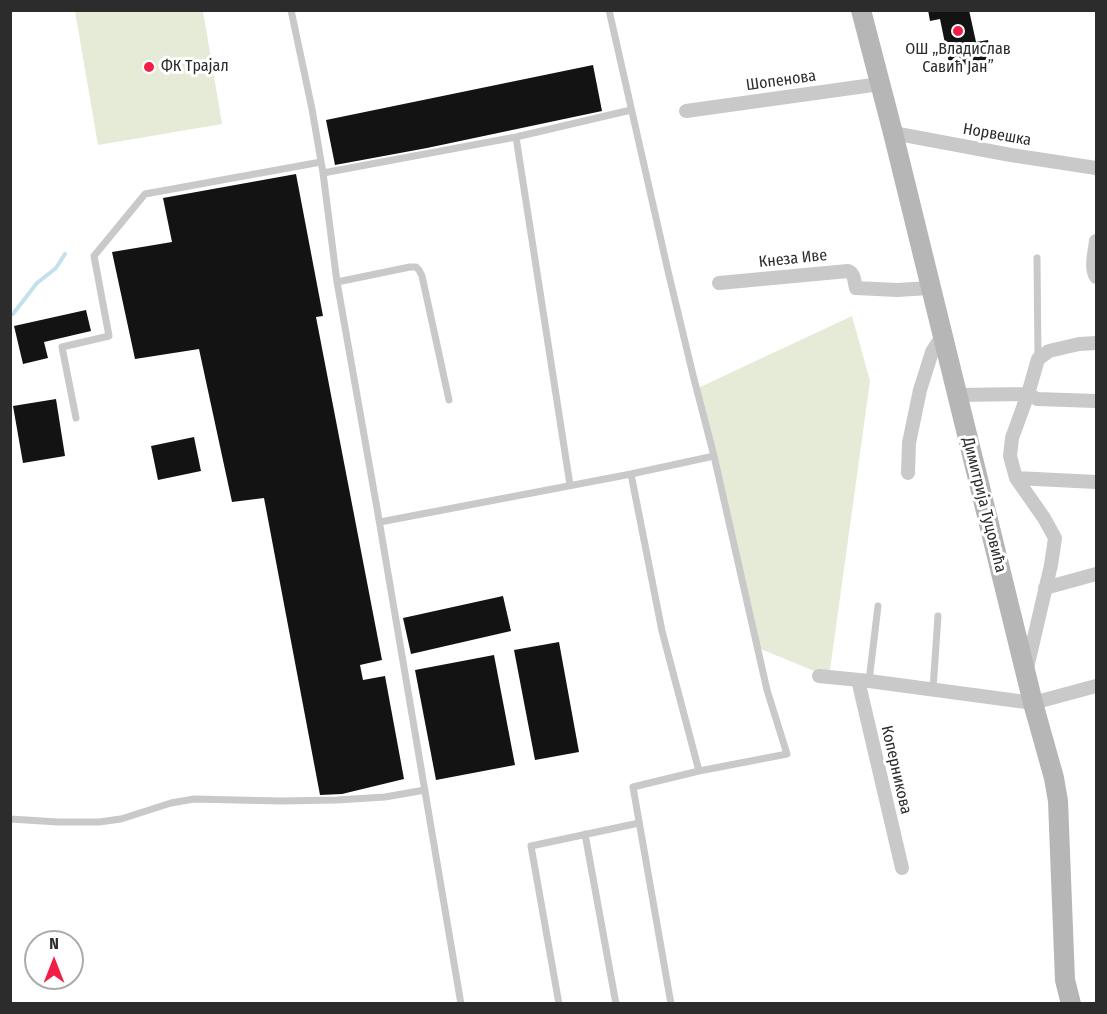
<!DOCTYPE html>
<meta charset="utf-8">
<style>
body{margin:0}
#map{position:relative;width:1107px;height:1014px;overflow:hidden;background:#fff;font-family:"Fira Sans Condensed",sans-serif}
canvas{display:block}
.frame{position:absolute;inset:0;border:12px solid #2c2c2c;pointer-events:none}
.north{position:absolute;left:24px;top:930px;width:60px;height:60px;box-sizing:border-box;background:#fff;border:2px solid #ababab;border-radius:50%;rotate:0deg;font-size:16px;font-weight:700;line-height:24px;text-align:center;color:#2c2c2c}
.north::after{content:'';display:block;margin:auto;width:21px;height:27px;background:#f31e47;clip-path:polygon(50% 0,100% 100%,50% 72%,0 100%)}
</style>
<div id="map">
<canvas width="1107" height="1014"></canvas>
<div class="frame"></div>
<div class="north">N</div>
</div>
<script>
const ctx = document.querySelector('canvas').getContext('2d');
ctx.lineJoin = 'round';
function fill(path, color) {
  ctx.fillStyle = color;
  ctx.fill(path, 'evenodd');
}
function stroke(path, color, width, dash) {
  ctx.strokeStyle = color;
  ctx.lineWidth = width;
  ctx.lineCap = dash ? 'butt' : 'round';
  ctx.setLineDash(dash || []);
  ctx.stroke(path);
}
function drawText(font, color, halo, rows, align = 'center') {
  ctx.font = font + ' "Fira Sans Condensed",sans-serif';
  ctx.lineWidth = 6;
  ctx.setLineDash([]);
  ctx.textBaseline = 'middle';
  ctx.strokeStyle = halo;
  ctx.fillStyle = color;
  for (const [text, x, y, turn = 0] of rows) {
    ctx.save();
    ctx.translate(x, y);
    ctx.rotate((+turn || 0) * Math.PI / 180);
    ctx.textAlign = isNaN(turn) ? turn : align;
    if (halo) ctx.strokeText(text, 0, 0);
    ctx.fillText(text, 0, 0);
    ctx.restore();
  }
}
const green = new Path2D(`
 M 75,11 L 203,11 L 222,124 L 98,145 Z
 M 852,316 L 870,381 L 829,677 L 758,648 L 698,388 Z`);
const stream = new Path2D(`
 M 10,314 L 13,314 L 37,283 L 56,268 L 65,254`);
const building = new Path2D(`
 M 928,10 L 969,10 L 976,42 L 988,40 L 992,59 L 950,68 L 940,19 L 930,21 Z
 M 593,65 L 602,111 L 427,148 L 335,165 L 326,120 Z
 M 296,174 L 323,316 L 316,317 L 382,660 L 360,665 L 363,680 L 385,676 L 404,779 L 342,794 L 320,795 L 264,498 L 232,502 L 199,349 L 135,359 L 112,252 L 172,242 L 163,198 Z
 M 86,310 L 91,331 L 44,342 L 48,358 L 23,364 L 14,326 Z
 M 56,399 L 65,456 L 23,463 L 13,406 Z
 M 194,437 L 201,471 L 158,480 L 151,446 Z
 M 503,596 L 511,631 L 411,654 L 403,618 Z
 M 559,642 L 579,752 L 535,760 L 514,650 Z
 M 494,655 L 515,765 L 436,780 L 415,670 Z`);
const lane = new Path2D(`
 M 291,10 L 312,109 L 323,173 L 337,282 L 378,514 L 461,1004
 M 609,10 L 668,271 L 693,375 L 714,456 L 767,690 L 787,754 L 699,771 L 662,631 L 631,474
 M 516,137 L 570,485
 M 323,173 L 516,137 L 631,110
 M 1037,258 L 1038,359
 M 337,282 L 410,267 L 416,267 L 419,270 L 422,276 L 449,400
 M 76,418 L 62,347 L 109,336 L 94,256 L 145,194 L 321,162
 M 380,522 L 631,474 L 714,456
 M 869,681 L 878,606
 M 933,689 L 938,616
 M 10,819 L 58,822 L 99,822 L 121,819 L 171,803 L 194,799 L 280,801 L 337,800 L 385,797 L 425,790
 M 585,834 L 616,1004
 M 559,1004 L 531,846 L 639,823
 M 671,1004 L 633,787 L 699,771`);
const street = new Path2D(`
 M 686,111 L 880,84
 M 893,133 L 1011,155 L 1096,168
 M 1096,241 C 1095,252 1090,267 1096,277
 M 719,283 L 848,271 C 855,274 854,281 856,288 L 897,290 L 930,288
 M 1028,394 L 1037,399 L 1096,401
 M 956,395 L 1028,394
 M 908,473 L 909,443 L 920,390 L 932,352 L 937,344 L 943,339
 M 1016,478 L 1096,482
 M 1045,588 L 1096,574
 M 1027,668 L 1051,565 L 1055,538 L 1044,518 L 1016,478 L 1010,456 L 1012,438 L 1028,394 L 1038,359 L 1049,351 L 1079,344 L 1096,343
 M 819,676 L 869,681 L 1033,703 L 1096,686
 M 858,680 L 902,868`);
const secondary = new Path2D(`
 M 861,10 L 893,133 L 1033,703 L 1054,778 L 1058,801 L 1065,980 L 1071,1004`);
const markers = [
 [958,31,6,"#f31e47"],
 [149,67,6,"#f31e47"]
];
const poiNames = [
 ["ОШ „Владислав",958,50],
 ["Савић Јан”",958,68],
 ["ФК Трајал",161,67,"left"]
];
const streetNames = [
 ["Шопенова",781,81,-8],
 ["Норвешка",997,135,10],
 ["Кнеза Иве",793,259,-6],
 ["Димитрија Туцовића",984,505,76],
 ["Коперникова",896,770,77]
];
fill(green, '#e5ebd7');
stroke(stream, '#c2e1ed', 4);
fill(building, '#131313');
stroke(lane, '#c9c9c9', 7);
stroke(street, '#c9c9c9', 14);
stroke(secondary, '#b6b6b6', 20);
for (const [x, y, r, color] of markers) {
  const dot = new Path2D();
  dot.arc(x, y, r, 0, 2 * Math.PI);
  ctx.fillStyle = color;
  ctx.fill(dot);
  stroke(dot, '#fff', 2);
}
drawText('16px', '#2c2c2c', '#fff', poiNames);
drawText('16px', '#2c2c2c', '#fff', streetNames);
</script>
